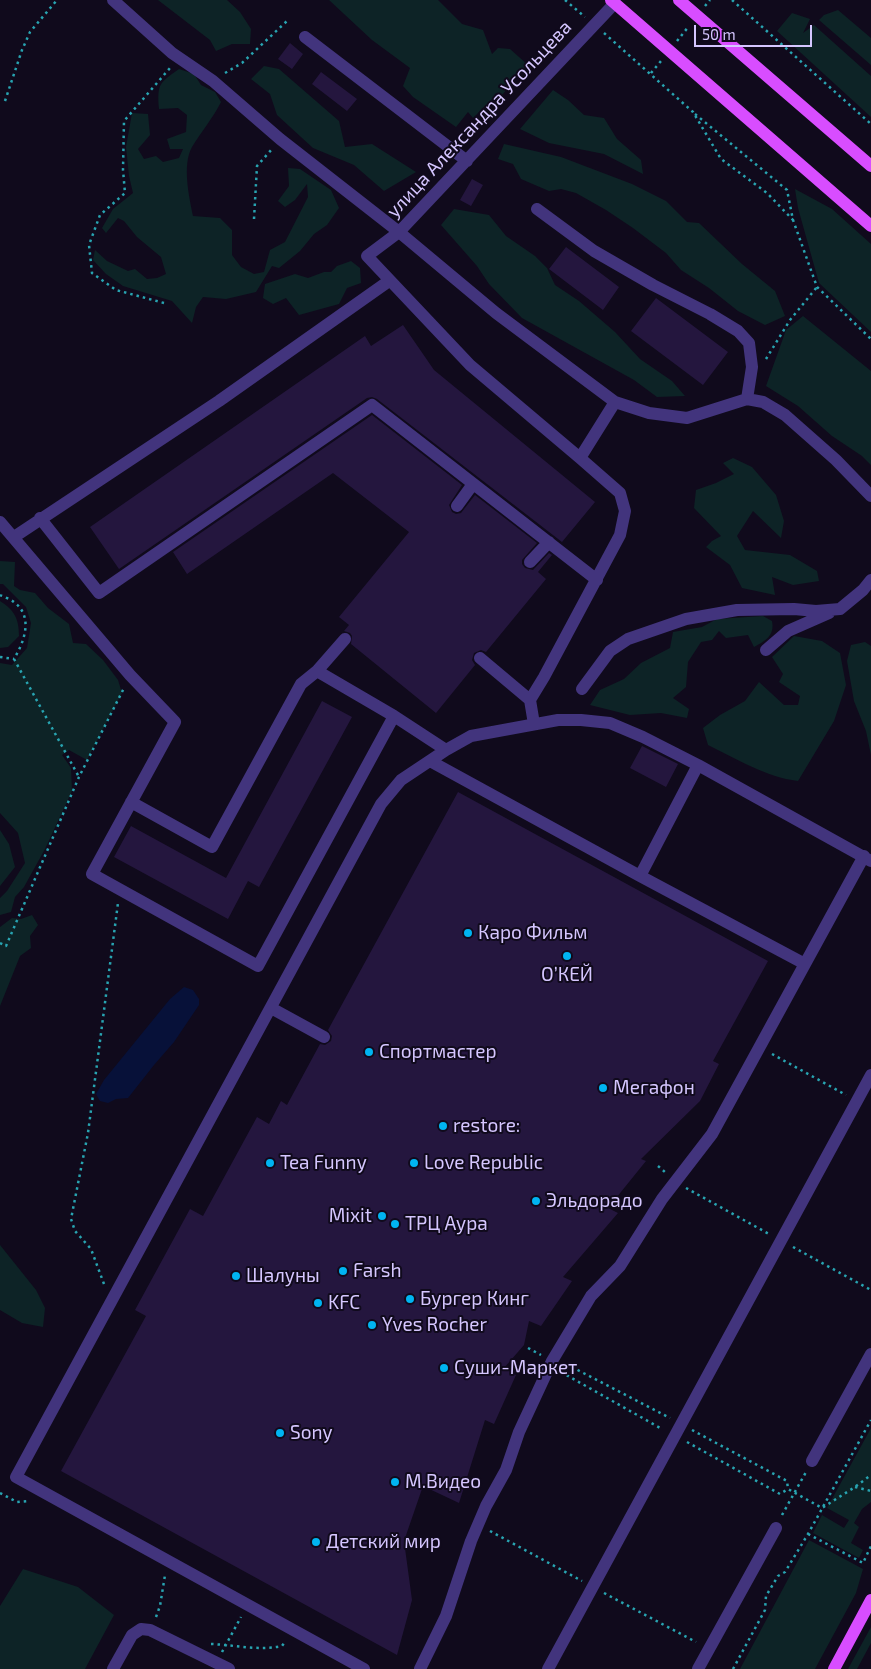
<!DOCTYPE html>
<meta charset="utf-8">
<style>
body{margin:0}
#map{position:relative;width:871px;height:1669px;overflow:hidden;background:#100a1c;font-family:"Exo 2",sans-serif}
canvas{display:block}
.scale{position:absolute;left:694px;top:25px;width:118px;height:22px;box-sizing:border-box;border:2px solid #d5c6ff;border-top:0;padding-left:6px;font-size:15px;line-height:18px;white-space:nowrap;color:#d5c6ff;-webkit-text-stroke:4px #100a1c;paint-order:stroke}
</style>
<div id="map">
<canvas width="871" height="1669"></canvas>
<div class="scale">50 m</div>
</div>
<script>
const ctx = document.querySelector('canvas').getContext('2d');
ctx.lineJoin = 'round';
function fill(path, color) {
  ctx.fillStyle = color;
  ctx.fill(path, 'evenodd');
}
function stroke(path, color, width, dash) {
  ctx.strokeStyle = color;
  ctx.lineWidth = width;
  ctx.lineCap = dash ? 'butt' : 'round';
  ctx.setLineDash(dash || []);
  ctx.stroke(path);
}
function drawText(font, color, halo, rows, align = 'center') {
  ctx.font = font + ' "Exo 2",sans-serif';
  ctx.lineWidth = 4;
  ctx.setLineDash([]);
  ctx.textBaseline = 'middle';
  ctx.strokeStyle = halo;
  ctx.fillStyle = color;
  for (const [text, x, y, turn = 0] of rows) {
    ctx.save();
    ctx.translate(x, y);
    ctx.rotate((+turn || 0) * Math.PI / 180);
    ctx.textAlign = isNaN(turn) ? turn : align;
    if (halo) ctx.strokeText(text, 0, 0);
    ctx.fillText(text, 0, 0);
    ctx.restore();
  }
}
const green = new Path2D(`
 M 158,0 L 227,0 L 240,12 L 251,29 L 250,44 L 232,44 L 216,51 L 210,40 Z
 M 329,0 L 438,0 L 462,24 L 483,30 L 492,54 L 498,48 L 510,49 L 528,65 L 496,102 L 485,106 L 473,118 L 468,112 L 456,127 L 413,97 L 403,86 L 410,68 L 372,40 Z
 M 838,10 L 871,38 L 871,65 L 819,20 L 824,15 Z
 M 792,13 L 810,19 L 803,33 L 814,25 L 871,76 L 871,117 L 777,31 Z
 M 264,66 L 279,69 L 339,121 L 345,147 L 372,144 L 416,172 L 384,191 L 354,165 L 313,148 L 277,115 L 270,94 L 251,79 Z
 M 179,69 L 194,74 L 201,85 L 215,92 L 221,102 C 213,118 201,132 192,147 C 182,165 189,196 193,216 L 220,218 L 232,230 L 232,255 L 241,267 L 254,274 L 264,272 L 270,250 L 285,242 L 308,197 L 307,184 L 295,200 L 285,207 L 278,201 L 289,186 L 288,168 L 300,169 L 331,190 L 339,208 L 327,225 L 314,234 L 300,251 L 279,268 L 272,266 L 256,292 L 226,299 L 203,297 L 196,307 L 192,323 L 172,301 L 123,286 L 106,274 L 93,260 L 95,250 L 107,261 L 128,271 L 135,269 L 147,279 L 157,278 L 166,274 L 161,257 L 137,237 L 124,221 L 118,218 L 106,233 L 102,228 L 113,209 L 133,193 L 129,176 L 126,147 L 132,113 L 148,114 L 150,135 L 138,149 L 144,159 L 156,156 L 163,162 L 179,158 L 183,149 L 170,149 L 167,139 L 186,132 L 187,115 L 178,108 L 159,109 C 157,84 159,83 179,69 Z
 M 553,90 L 568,100 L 584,115 L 604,118 L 617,139 L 641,160 L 643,174 L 604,154 L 549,143 L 520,129 Z
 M 504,144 L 561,157 L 632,184 L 666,201 L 687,222 L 699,223 L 742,264 L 775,291 L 785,316 L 765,325 L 738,311 L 709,288 L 681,270 L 666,253 L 633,228 L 606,210 L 576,193 L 561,189 L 549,191 L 521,179 L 513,164 L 498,159 Z
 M 795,189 L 832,209 L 871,244 L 871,332 L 819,283 L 798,208 Z
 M 454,209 L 489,215 L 506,236 L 535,256 L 547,268 L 555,285 L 579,301 L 615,332 L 640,359 L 672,381 L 685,396 L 657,397 L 634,380 L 522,318 L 489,284 L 477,266 L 441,225 Z
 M 351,261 L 360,268 L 361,283 L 347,288 L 339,304 L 299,315 L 286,298 L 273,304 L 263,298 L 265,284 L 295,274 L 308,278 L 324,272 L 331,272 L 337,266 Z
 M 803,316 L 871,371 L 871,465 L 862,456 L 832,436 L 798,406 L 766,386 L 786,330 Z
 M 733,458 L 752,467 L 776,495 L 784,521 L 781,538 L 753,511 L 737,536 L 745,550 L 790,555 L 817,571 L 819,581 L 793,585 L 772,577 L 775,595 L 742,588 L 730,565 L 706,547 L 712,541 L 721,536 L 694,508 L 696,490 L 716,483 L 734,474 L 723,463 Z
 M 0,561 L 15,562 L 14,586 L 20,590 L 35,593 L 48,608 L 69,624 L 73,643 L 86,644 L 103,660 L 118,680 L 122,693 L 87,760 L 69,750 L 62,755 L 71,768 L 72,791 L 45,849 L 24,887 L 15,897 L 11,912 L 0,915 L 0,898 L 7,891 L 25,863 L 18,833 L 0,813 L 0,663 L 12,665 L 27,648 L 31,623 L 26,607 L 3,584 L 0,584 Z
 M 0,601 C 14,610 19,618 19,636 L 8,647 L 0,648 Z
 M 763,616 L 772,621 C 775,636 765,641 754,647 L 748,635 L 726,638 L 719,631 L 712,640 L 701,642 L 688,662 L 686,687 L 673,698 L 689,709 L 687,718 L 661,713 L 630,715 L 590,705 L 600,690 L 624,679 L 641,663 L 670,648 L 673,632 L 702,627 L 717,619 Z
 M 794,636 L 822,641 L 840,653 L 846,685 L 834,721 L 798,781 C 766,777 737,759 708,745 L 703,728 L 720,715 L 745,701 L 759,682 L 784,705 L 798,705 L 800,696 L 779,682 L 783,674 L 772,657 Z
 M 865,642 L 871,646 L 871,755 L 866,731 L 854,701 L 847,661 L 851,645 Z
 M 0,830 L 9,844 L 15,867 L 0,886 Z
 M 32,915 L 38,925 L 30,936 L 31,948 L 20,956 L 0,1006 L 0,927 L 12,918 L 21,919 Z
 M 0,1245 L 36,1290 L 45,1308 L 43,1327 L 22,1323 L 0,1310 Z
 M 871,1428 L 871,1502 L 862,1509 L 854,1523 L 859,1527 L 851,1543 L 863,1550 L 859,1558 L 813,1533 L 822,1515 L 844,1528 L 849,1520 L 827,1508 Z
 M 809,1540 L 863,1569 L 856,1593 L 815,1669 L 740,1669 Z
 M 23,1569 L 78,1587 L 114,1615 L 85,1669 L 0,1669 L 0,1606 Z
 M 871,1627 L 871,1643 L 857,1669 L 848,1669 Z`);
const water = new Path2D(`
 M 184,987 L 193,990 L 199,999 L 199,1005 L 174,1042 L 154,1065 L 128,1098 L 116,1099 L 108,1103 L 100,1101 L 96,1094 L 104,1080 L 170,999 Z`);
const building = new Path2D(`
 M 290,43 L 303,54 L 292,69 L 278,59 Z
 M 321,72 L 357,99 L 347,111 L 312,84 Z
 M 472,179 L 483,185 L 471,206 L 460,200 Z
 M 566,247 L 619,287 L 603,310 L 549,269 Z
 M 656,298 L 728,352 L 703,385 L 631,331 Z
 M 403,325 L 434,370 L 595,502 L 562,542 L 377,399 L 372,397 L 367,398 L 119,569 L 90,527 L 365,336 L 371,346 Z
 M 372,415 L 462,485 L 449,505 L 452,512 L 456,514 L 461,513 L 475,495 L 537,543 L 522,560 L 522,564 L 525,568 L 533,570 L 549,553 L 552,555 L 538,572 L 546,579 L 486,652 L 481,650 L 474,653 L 472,660 L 475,665 L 436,713 L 351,644 L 352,636 L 350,633 L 344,631 L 349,625 L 339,617 L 409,532 L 333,473 L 187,574 L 173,552 Z
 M 322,701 L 352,717 L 259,887 L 248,881 L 228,919 L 114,857 L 131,826 L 226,878 Z
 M 642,746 L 678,764 L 666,787 L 630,768 Z
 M 458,792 L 768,961 L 713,1061 L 719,1064 L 700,1101 L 641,1159 L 646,1161 L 608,1208 L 618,1213 L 563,1277 L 572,1281 L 541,1326 L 529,1321 L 524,1345 L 504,1368 L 516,1375 L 494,1424 L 485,1420 L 459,1503 L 423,1486 L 404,1541 L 412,1600 L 397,1655 L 61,1471 L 146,1316 L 135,1310 L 190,1209 L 203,1216 L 257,1117 L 269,1124 L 281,1101 L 287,1105 L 320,1044 L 325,1045 L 331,1041 L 332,1036 L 328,1030 Z`);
const path = new Path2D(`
 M 565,0 L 585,17
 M 732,0 L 871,124
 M 705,6 L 710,0
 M 604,33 L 693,112 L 721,159 L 767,193 L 793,220
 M 677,41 L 689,26
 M 225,73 L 242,63 L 287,21
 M 651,73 L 661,61
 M 5,101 L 22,50 L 30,32 L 57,0
 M 695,114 L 787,190 L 793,220 L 817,287 L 871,339
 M 254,219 L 257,166 L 272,149
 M 164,303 L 116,290 L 92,273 L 89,245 L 100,215 L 125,193 L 123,170 L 124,121 L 170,68
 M 766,359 L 790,320 L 817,287
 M 0,595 C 4,597 10,599 14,602 C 34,617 24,642 14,659
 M 0,657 L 14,659
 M 14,659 L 79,777
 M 0,943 L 6,946 L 79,777 L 124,688
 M 772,1054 L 846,1095
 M 658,1166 L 666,1173
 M 686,1188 L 769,1234
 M 793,1247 L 871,1290
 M 104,1284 L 91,1249 L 75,1231 L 71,1219 L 88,1133 L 118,903
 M 528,1348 L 541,1355
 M 566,1364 L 670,1418
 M 561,1372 L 662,1429
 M 692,1430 L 787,1481 L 788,1489 L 822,1508 L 855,1487 L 871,1475
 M 687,1442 L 780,1494 L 788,1489
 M 855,1487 L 871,1491
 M 0,1493 L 17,1502 L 28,1501
 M 782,1515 L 806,1472
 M 490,1531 L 582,1581
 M 808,1534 L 863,1563 L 871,1546
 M 604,1593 L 696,1642
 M 156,1617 L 160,1606 L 165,1575
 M 211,1644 C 235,1645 258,1651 282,1646 L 285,1642
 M 222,1652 L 241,1617
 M 733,1669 L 765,1610 L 766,1596 L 778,1576 L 785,1572 L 808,1534 L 871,1420`);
const minor = new Path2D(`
 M 113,0 L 172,53 L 213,81 L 280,139 L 399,232 L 496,313 L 615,402 L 649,413 L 687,418 L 747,399 L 763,402 L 785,415 L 836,460 L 871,496
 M 305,37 L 467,161
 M 537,209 L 594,251 L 653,285 L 710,314 L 738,331 L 749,343 L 752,367 L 747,399
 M 580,458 L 615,402
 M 457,506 L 473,484
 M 40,518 L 99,593 L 372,405 L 597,580
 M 0,522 L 130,675 L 175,722 L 92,874 L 258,966 L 394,716
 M 14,537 L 219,401 L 389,281
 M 530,562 L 549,542
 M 766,650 L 788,631 L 829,613
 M 480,658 L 530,700
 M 317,671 L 345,639
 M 582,689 L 610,651 L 628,639 L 686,619 L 737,610 L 794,609 L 816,611 L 840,609 L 863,590 L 871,580
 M 534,724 L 530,700 L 544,677 L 620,535 L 625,511 L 620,493 L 580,458 L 470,365 L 367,256 L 399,232 L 615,3
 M 430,761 L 640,876 L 805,964
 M 131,802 L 212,847 L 301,684 L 317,671 L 394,716 L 446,750
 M 640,876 L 698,765
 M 271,1008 L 324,1037
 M 812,1461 L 871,1354
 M 113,1669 L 132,1635 L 141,1629 L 150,1630 L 229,1669
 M 364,1669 L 16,1477 L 381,804 L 401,780 L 446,750 L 471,736 L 558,720 L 581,720 L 610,723 L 643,737 L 698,765 L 871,861
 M 420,1669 L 446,1616 L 471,1541 L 486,1506 L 506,1470 L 519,1432 L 552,1361 L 591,1296 L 620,1266 L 662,1199 L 712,1134 L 864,856
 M 548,1669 L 871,1075
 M 698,1669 L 776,1528`);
const major = new Path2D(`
 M 611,0 L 871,226
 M 679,0 L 871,166
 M 834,1669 L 871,1600`);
const markers = [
 [468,933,5,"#00b4f1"],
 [567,956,5,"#00b4f1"],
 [369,1052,5,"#00b4f1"],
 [603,1088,5,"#00b4f1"],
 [443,1126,5,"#00b4f1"],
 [270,1163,5,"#00b4f1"],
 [414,1163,5,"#00b4f1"],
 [536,1201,5,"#00b4f1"],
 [382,1216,5,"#00b4f1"],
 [395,1224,5,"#00b4f1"],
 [343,1271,5,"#00b4f1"],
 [236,1276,5,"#00b4f1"],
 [410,1299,5,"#00b4f1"],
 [318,1303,5,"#00b4f1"],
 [372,1325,5,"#00b4f1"],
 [444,1368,5,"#00b4f1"],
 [280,1433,5,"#00b4f1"],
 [395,1482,5,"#00b4f1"],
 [316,1542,5,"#00b4f1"]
];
const streetNames = [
 ["улица Александра Усольцева",479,119,-47]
];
const poiNames = [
 ["Каро Фильм",478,933],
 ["О’КЕЙ",567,975,"center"],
 ["Спортмастер",379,1052],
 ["Мегафон",613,1088],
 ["restore:",453,1126],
 ["Tea Funny",280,1163],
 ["Love Republic",424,1163],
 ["Эльдорадо",546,1201],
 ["Mixit",372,1216,"right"],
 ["ТРЦ Аура",405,1224],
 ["Farsh",353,1271],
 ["Шалуны",246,1276],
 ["Бургер Кинг",420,1299],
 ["KFC",328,1303],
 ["Yves Rocher",382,1325],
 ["Суши-Маркет",454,1368],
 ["Sony",290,1433],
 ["М.Видео",405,1482],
 ["Детский мир",326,1542]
];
fill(green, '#0d2326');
fill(water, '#071139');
fill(building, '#24163e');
stroke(path, '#28a4b1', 2.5, [2.5, 4]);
stroke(minor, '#42347d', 12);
stroke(major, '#d84dff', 12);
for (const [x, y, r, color] of markers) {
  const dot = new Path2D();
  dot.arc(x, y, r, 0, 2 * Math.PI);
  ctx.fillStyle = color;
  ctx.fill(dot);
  stroke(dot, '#100a1c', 2);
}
drawText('19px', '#d5c6ff', '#100a1c', streetNames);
drawText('19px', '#d5c6ff', '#100a1c', poiNames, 'left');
</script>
